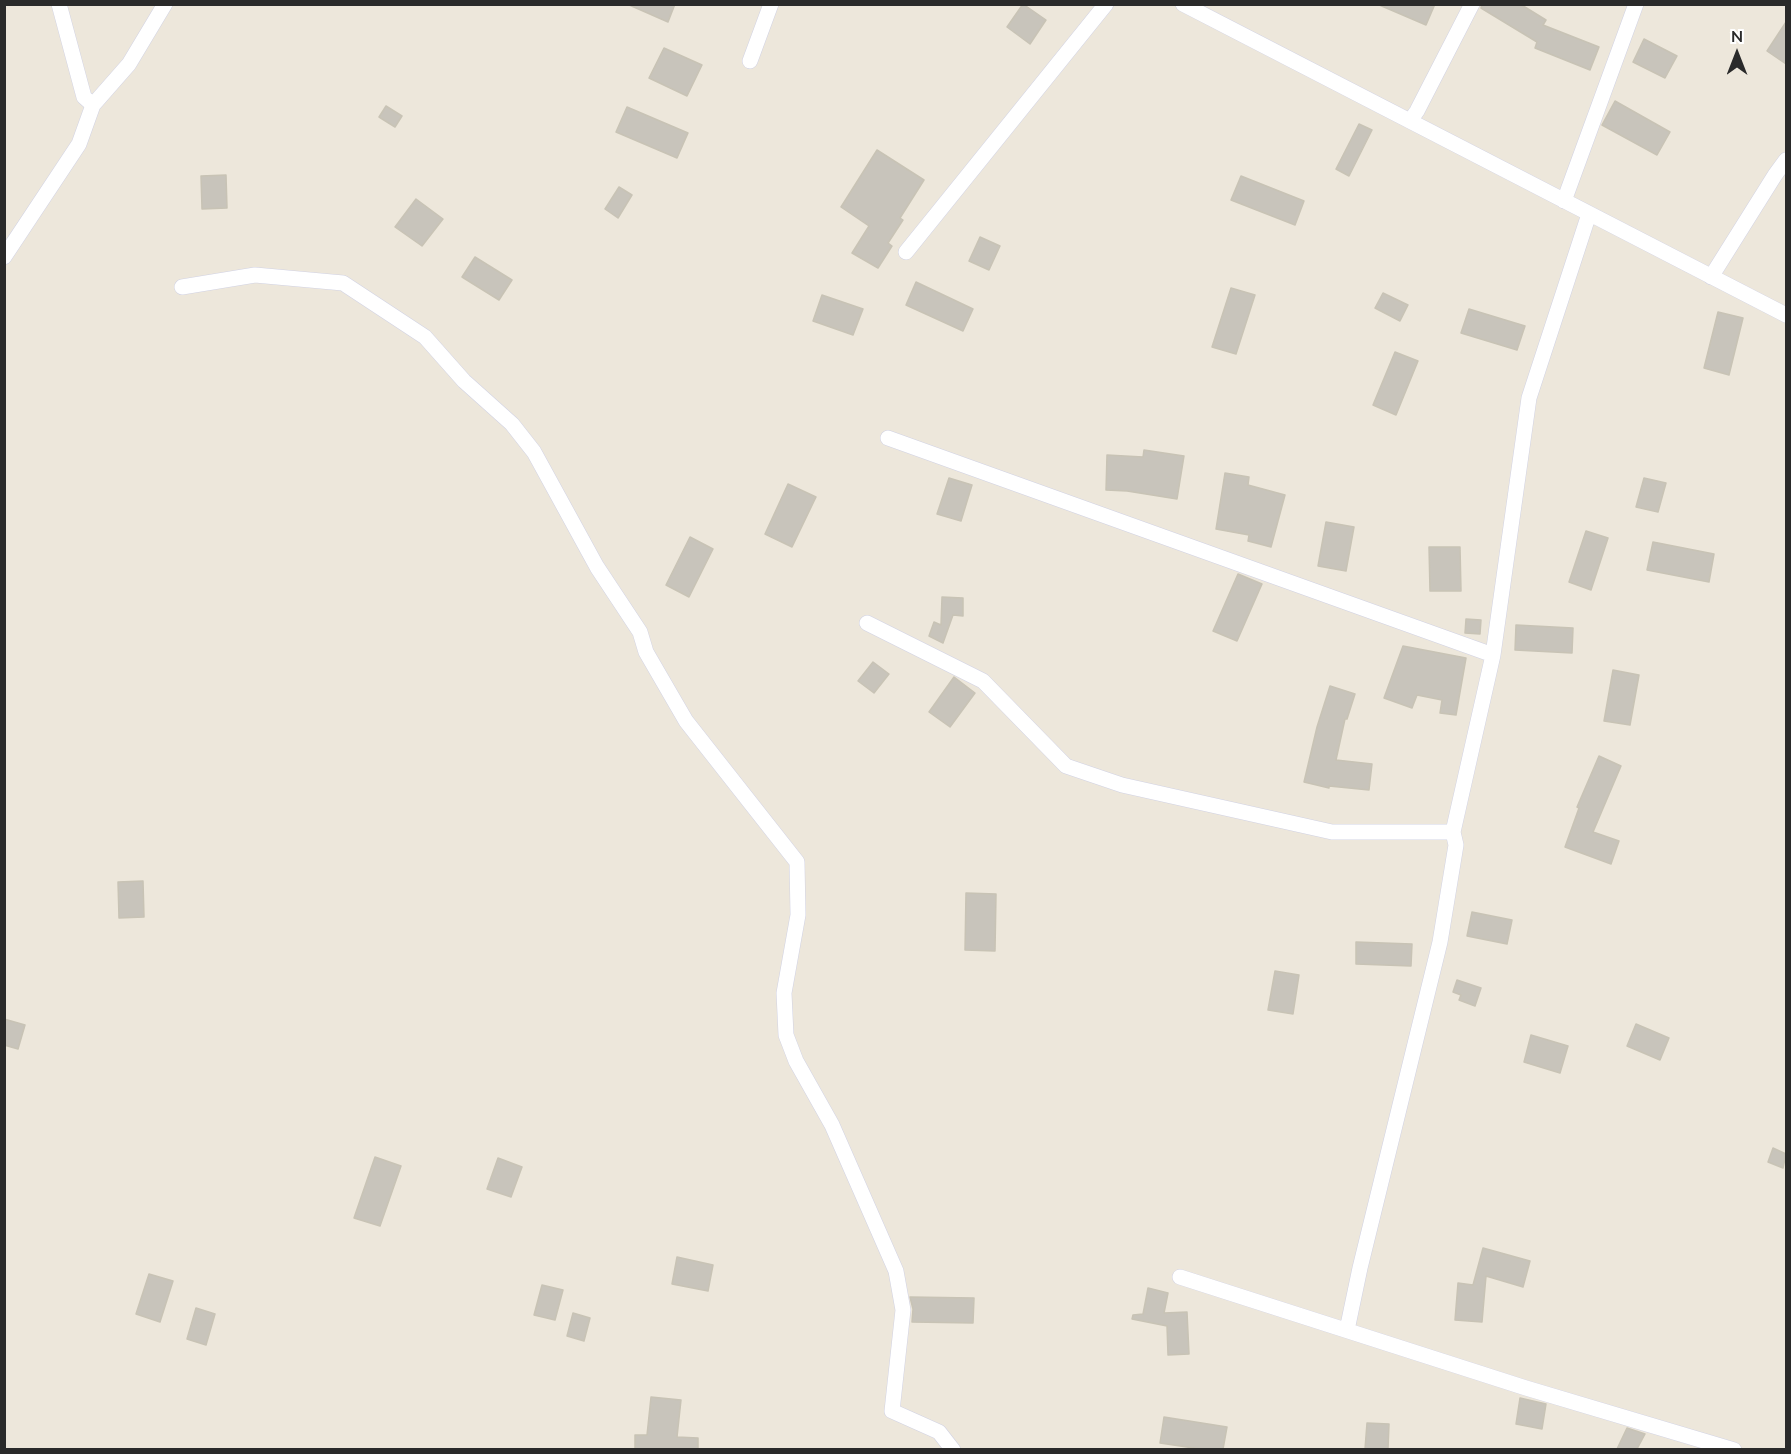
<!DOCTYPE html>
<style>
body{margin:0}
#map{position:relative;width:1791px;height:1454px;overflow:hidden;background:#ede7db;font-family:Mulish,sans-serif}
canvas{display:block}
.frame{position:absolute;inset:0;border:6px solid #2a2a2a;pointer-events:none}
.north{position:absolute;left:1707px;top:24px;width:60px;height:60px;-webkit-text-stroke:4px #fff;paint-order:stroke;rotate:0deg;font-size:16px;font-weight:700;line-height:24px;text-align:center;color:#2a2a2a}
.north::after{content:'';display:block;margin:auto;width:21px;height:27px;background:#2a2a2a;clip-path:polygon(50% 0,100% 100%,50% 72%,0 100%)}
</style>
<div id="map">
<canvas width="1791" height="1454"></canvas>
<div class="frame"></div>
<div class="north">N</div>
</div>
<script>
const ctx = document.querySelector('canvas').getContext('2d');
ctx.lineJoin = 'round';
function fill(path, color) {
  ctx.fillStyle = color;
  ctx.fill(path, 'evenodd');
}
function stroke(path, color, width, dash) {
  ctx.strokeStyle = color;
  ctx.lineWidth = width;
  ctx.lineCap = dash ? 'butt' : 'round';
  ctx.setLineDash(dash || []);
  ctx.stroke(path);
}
const building = new Path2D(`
 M 627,4 L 675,4 L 668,22 Z
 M 1023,4 L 1046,20 L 1030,44 L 1007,27 Z
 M 1377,4 L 1435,4 L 1426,25 Z
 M 1482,4 L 1520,4 L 1546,20 L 1543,25 L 1599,47 L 1590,70 L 1535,48 L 1537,42 L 1481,8 Z
 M 1786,22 L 1786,64 L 1767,51 Z
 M 1644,39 L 1677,56 L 1665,78 L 1633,62 Z
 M 664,48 L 702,65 L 687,96 L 649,78 Z
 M 1615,101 L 1670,132 L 1657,155 L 1602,125 Z
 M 386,106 L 402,116 L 395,127 L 379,117 Z
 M 627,107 L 688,133 L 677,158 L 616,132 Z
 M 1359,124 L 1372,130 L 1349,176 L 1336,169 Z
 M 877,150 L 924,180 L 900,218 L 903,220 L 888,243 L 892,246 L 878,268 L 852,253 L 869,226 L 841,207 Z
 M 226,175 L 227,208 L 202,209 L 201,176 Z
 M 1241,176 L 1304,201 L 1295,225 L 1231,200 Z
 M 619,187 L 632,195 L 618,218 L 605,209 Z
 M 416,199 L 443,219 L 422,246 L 395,227 Z
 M 980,237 L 1000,246 L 989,270 L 969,261 Z
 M 475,257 L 512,280 L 499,300 L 462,277 Z
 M 916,282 L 973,309 L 963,331 L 906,305 Z
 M 1231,288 L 1255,295 L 1236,354 L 1212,347 Z
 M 1383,293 L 1408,305 L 1400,321 L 1375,308 Z
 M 822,295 L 863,309 L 853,335 L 813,321 Z
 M 1469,309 L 1525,326 L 1517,350 L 1461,333 Z
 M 1718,312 L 1743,318 L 1729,375 L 1704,368 Z
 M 1395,352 L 1418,361 L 1396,415 L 1373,405 Z
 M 1144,450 L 1184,456 L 1177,499 L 1127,491 L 1106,490 L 1107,455 L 1143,457 Z
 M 1225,473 L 1249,477 L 1248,485 L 1285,495 L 1271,547 L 1248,541 L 1249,535 L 1216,529 Z
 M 949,478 L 972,485 L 961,521 L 937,514 Z
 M 1644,478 L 1666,483 L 1658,512 L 1636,507 Z
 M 788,484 L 816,497 L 792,547 L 765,534 Z
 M 1326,522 L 1354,527 L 1346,571 L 1318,566 Z
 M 1586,531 L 1608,538 L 1591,590 L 1569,582 Z
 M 690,537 L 713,549 L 689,597 L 666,585 Z
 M 1653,542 L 1714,554 L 1709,582 L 1647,570 Z
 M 1429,547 L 1460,547 L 1461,591 L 1430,591 Z
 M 1238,574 L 1262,584 L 1237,641 L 1213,631 Z
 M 942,597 L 963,598 L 963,616 L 953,615 L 943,643 L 929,636 L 934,622 L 941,625 Z
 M 1466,619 L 1481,620 L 1480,634 L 1465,633 Z
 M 1516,625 L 1573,628 L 1572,653 L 1515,650 Z
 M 1403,646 L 1466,658 L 1456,715 L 1440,713 L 1442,700 L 1417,695 L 1412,708 L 1384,698 Z
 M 873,662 L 889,674 L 874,693 L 858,681 Z
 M 1613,670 L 1639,675 L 1630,725 L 1604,721 Z
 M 954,677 L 975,693 L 950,727 L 929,712 Z
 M 1330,686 L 1355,694 L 1347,719 L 1345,719 L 1336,760 L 1372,764 L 1369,790 L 1329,786 L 1329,788 L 1304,782 L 1317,727 Z
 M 1599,756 L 1621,766 L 1593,832 L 1619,841 L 1611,864 L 1565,847 L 1579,808 L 1577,807 Z
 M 143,881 L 144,917 L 119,918 L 118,882 Z
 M 966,893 L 996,894 L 995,951 L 965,950 Z
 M 1472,912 L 1512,920 L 1507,944 L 1467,936 Z
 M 1356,942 L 1412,944 L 1411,966 L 1356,964 Z
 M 1275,971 L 1299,975 L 1293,1014 L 1268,1010 Z
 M 1457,980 L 1481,988 L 1475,1006 L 1459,1000 L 1461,995 L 1453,992 Z
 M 4,1019 L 25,1025 L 18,1049 L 4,1045 Z
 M 1636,1024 L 1669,1038 L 1660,1060 L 1627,1046 Z
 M 1531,1035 L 1568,1046 L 1560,1073 L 1524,1062 Z
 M 1773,1148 L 1786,1154 L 1783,1168 L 1768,1162 Z
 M 375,1157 L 401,1166 L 380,1226 L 354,1218 Z
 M 498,1158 L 522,1167 L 511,1197 L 487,1189 Z
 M 1483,1248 L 1530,1261 L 1523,1287 L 1486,1276 L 1482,1322 L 1455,1320 L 1458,1283 L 1473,1285 Z
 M 677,1257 L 713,1265 L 708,1291 L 672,1284 Z
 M 149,1274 L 173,1281 L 160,1322 L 136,1314 Z
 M 542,1285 L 563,1290 L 555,1320 L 534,1315 Z
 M 1148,1288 L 1168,1293 L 1164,1313 L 1187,1312 L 1189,1354 L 1168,1355 L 1167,1326 L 1132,1319 L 1133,1315 L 1143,1314 Z
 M 910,1297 L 974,1298 L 973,1323 L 912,1322 L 913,1309 Z
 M 196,1308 L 215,1314 L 206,1345 L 187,1339 Z
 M 573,1313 L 590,1318 L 584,1341 L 567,1336 Z
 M 651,1397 L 681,1400 L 677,1437 L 698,1438 L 698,1449 L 635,1449 L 635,1435 L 647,1435 Z
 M 1520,1398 L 1546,1404 L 1542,1429 L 1516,1424 Z
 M 1164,1417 L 1227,1427 L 1223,1449 L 1200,1449 L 1160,1443 Z
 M 1367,1423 L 1389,1424 L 1388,1449 L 1365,1449 Z
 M 1627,1428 L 1645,1434 L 1637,1449 L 1617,1449 Z`);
const minor = new Path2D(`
 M 59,4 L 84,97 L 93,105
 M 1183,4 L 1786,315
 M 750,61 L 771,4
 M 1410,121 L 1417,111 L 1472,4
 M 1564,201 L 1636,4
 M 906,252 L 1106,4
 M 4,257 L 79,144 L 93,105 L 129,64 L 165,4
 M 1711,277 L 1775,175 L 1786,160
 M 182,287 L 255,275 L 343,283 L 425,337 L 464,381 L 512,424 L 534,452 L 597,567 L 640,632 L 646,652 L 686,721 L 797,862 L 798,915 L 784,993 L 786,1035 L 796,1061 L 832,1125 L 896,1271 L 903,1310 L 892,1411 L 939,1432 L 953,1450
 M 888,438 L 1493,655
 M 867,623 L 983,681 L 1066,766 L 1122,785 L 1332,832 L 1453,832
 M 1180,1277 L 1526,1388 L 1734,1450
 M 1347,1330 L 1360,1268 L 1440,942 L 1456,845 L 1453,832 L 1493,655 L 1529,398 L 1589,214`);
fill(building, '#c8c4bb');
stroke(building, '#c8c3b5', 1.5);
stroke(minor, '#d1d2e3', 16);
stroke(minor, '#fff', 15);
</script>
